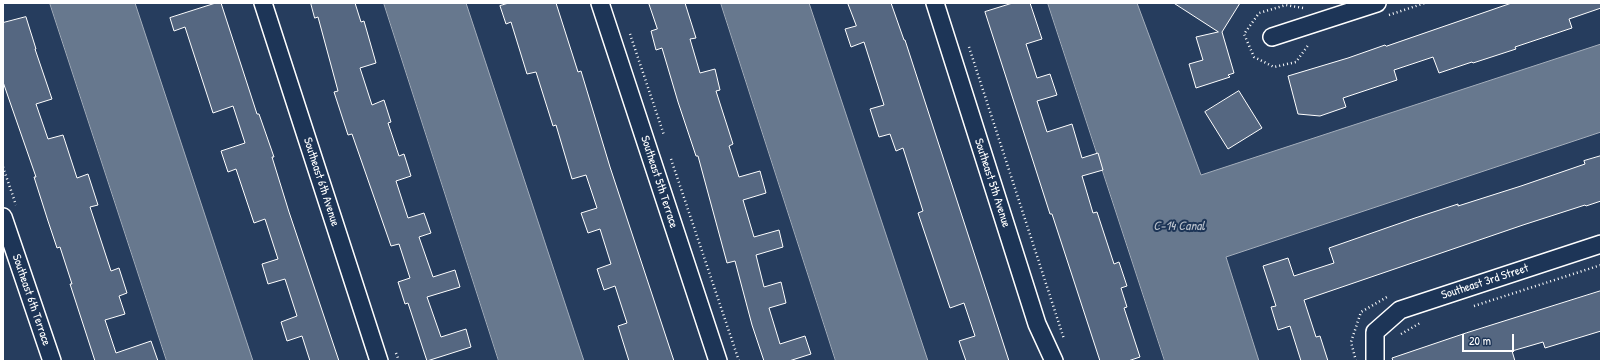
<!DOCTYPE html>
<style>
body{margin:0}
#map{position:relative;width:1604px;height:364px;overflow:hidden;background:#263d5e;font-family:"Patrick Hand",sans-serif}
canvas{display:block}
.frame{position:absolute;inset:0;border:4px solid #fff;pointer-events:none}
.scale{position:absolute;left:1462px;top:334px;width:52px;height:18px;box-sizing:border-box;border:2px solid #fff;border-top:0;padding-left:5px;font-size:12px;line-height:14px;white-space:nowrap;color:#fff;-webkit-text-stroke:3px #1d3557;paint-order:stroke}
</style>
<div id="map">
<canvas width="1604" height="364"></canvas>
<div class="frame"></div>
<div class="scale">20 m</div>
</div>
<script>
const ctx = document.querySelector('canvas').getContext('2d');
ctx.lineJoin = 'round';
function fill(path, color) {
  ctx.fillStyle = color;
  ctx.fill(path, 'evenodd');
}
function stroke(path, color, width, dash) {
  ctx.strokeStyle = color;
  ctx.lineWidth = width;
  ctx.lineCap = dash ? 'butt' : 'round';
  ctx.setLineDash(dash || []);
  ctx.stroke(path);
}
function drawText(font, color, halo, rows, align = 'center') {
  ctx.font = font + ' "Patrick Hand",sans-serif';
  ctx.lineWidth = 4;
  ctx.setLineDash([]);
  ctx.textBaseline = 'middle';
  ctx.strokeStyle = halo;
  ctx.fillStyle = color;
  for (const [text, x, y, turn = 0] of rows) {
    ctx.save();
    ctx.translate(x, y);
    ctx.rotate((+turn || 0) * Math.PI / 180);
    ctx.textAlign = isNaN(turn) ? turn : align;
    if (halo) ctx.strokeText(text, 0, 0);
    ctx.fillText(text, 0, 0);
    ctx.restore();
  }
}
const water = new Path2D(`
 M 50,3 L 135,3 L 253,361 L 167,361 Z
 M 384,3 L 466,3 L 584,361 L 499,361 Z
 M 721,3 L 809,3 L 928,361 L 836,361 Z
 M 1048,3 L 1137,3 L 1201,175 L 1601,44 L 1601,132 L 1226,257 L 1259,361 L 1165,361 Z`);
const building = new Path2D(`
 M 216,3 L 221,3 L 257,114 L 259,114 L 274,157 L 272,157 L 289,212 L 339,361 L 310,361 L 302,336 L 287,341 L 281,322 L 297,316 L 285,279 L 268,284 L 262,264 L 278,259 L 265,219 L 254,223 L 236,169 L 228,172 L 221,151 L 245,143 L 233,106 L 213,113 L 185,27 L 174,31 L 170,18 Z
 M 311,3 L 355,3 L 361,22 L 364,21 L 376,63 L 360,68 L 372,105 L 384,100 L 391,122 L 388,123 L 399,156 L 404,154 L 411,176 L 396,181 L 408,218 L 424,213 L 431,233 L 419,237 L 433,277 L 455,270 L 460,287 L 427,297 L 441,337 L 466,329 L 471,347 L 427,361 L 408,303 L 405,304 L 398,282 L 410,278 L 399,244 L 391,246 L 352,134 L 348,135 L 334,92 L 338,91 L 318,17 L 315,18 Z
 M 509,3 L 556,3 L 578,72 L 581,71 L 610,167 L 674,361 L 629,361 L 618,326 L 627,323 L 615,286 L 604,290 L 597,269 L 611,264 L 600,229 L 588,233 L 581,213 L 597,208 L 586,175 L 572,179 L 556,125 L 553,126 L 536,72 L 527,74 L 511,22 L 506,24 L 500,6 Z
 M 649,3 L 685,3 L 696,38 L 690,39 L 700,73 L 715,69 L 720,90 L 716,91 L 733,144 L 729,146 L 739,177 L 760,171 L 766,193 L 743,200 L 754,237 L 779,230 L 783,247 L 756,255 L 764,287 L 781,282 L 786,303 L 769,308 L 780,344 L 805,336 L 811,354 L 789,361 L 764,361 L 752,325 L 735,261 L 727,263 L 698,156 L 696,156 L 678,102 L 662,48 L 656,50 L 651,31 L 657,29 Z
 M 848,3 L 891,3 L 904,40 L 905,40 L 1009,361 L 966,361 L 959,341 L 975,336 L 964,303 L 950,308 L 918,213 L 923,211 L 903,148 L 896,151 L 890,134 L 879,137 L 870,109 L 884,105 L 864,42 L 851,47 L 845,29 L 856,26 Z
 M 1013,3 L 1030,3 L 1042,39 L 1026,44 L 1037,78 L 1050,74 L 1057,95 L 1037,101 L 1047,132 L 1072,124 L 1082,158 L 1098,153 L 1103,170 L 1082,176 L 1093,213 L 1097,212 L 1114,264 L 1119,262 L 1127,286 L 1121,288 L 1127,307 L 1124,308 L 1140,357 L 1128,361 L 1100,361 L 1052,214 L 1050,214 L 1033,161 L 985,12 Z
 M 1174,3 L 1240,3 L 1222,32 L 1234,73 L 1228,75 L 1230,77 L 1196,88 L 1189,64 L 1203,60 L 1196,37 L 1218,32 Z
 M 1512,3 L 1601,3 L 1601,8 L 1569,19 L 1572,28 L 1515,47 L 1516,49 L 1473,63 L 1472,62 L 1439,73 L 1433,57 L 1394,70 L 1397,80 L 1343,98 L 1346,107 L 1320,116 L 1298,114 L 1288,76 L 1348,58 L 1385,45 L 1386,46 Z
 M 26,17 L 36,49 L 35,49 L 52,99 L 36,104 L 48,139 L 63,135 L 77,178 L 88,174 L 98,205 L 90,207 L 111,271 L 119,268 L 127,293 L 119,296 L 125,314 L 105,320 L 116,353 L 151,341 L 158,361 L 95,361 L 70,284 L 72,284 L 60,247 L 57,248 L 48,221 L 34,177 L 36,177 L 3,82 L 3,23 Z
 M 1239,91 L 1262,128 L 1228,149 L 1205,112 Z
 M 1601,156 L 1601,201 L 1586,206 L 1585,205 L 1523,225 L 1304,300 L 1316,337 L 1320,336 L 1328,361 L 1301,361 L 1290,326 L 1278,330 L 1271,307 L 1276,306 L 1263,266 L 1288,258 L 1294,276 L 1334,263 L 1329,248 L 1415,218 L 1458,204 L 1458,206 L 1521,186 L 1585,164 L 1584,161 Z
 M 1601,291 L 1601,331 L 1545,348 L 1543,342 L 1512,351 L 1515,361 L 1393,361 L 1392,358 L 1466,333 Z`);
const path = new Path2D(`
 M 1303,8 L 1286,5 L 1259,13 L 1244,34 L 1254,57 L 1274,67 L 1296,62 L 1309,44
 M 1389,15 L 1425,3
 M 630,34 L 664,135
 M 969,47 L 1064,339
 M 671,159 L 739,361
 M 3,167 L 16,205
 M 1474,306 L 1601,265
 M 1401,334 L 1420,323
 M 396,353 L 399,361
 M 1356,361 L 1351,342 L 1361,312 L 1387,297`);
const street = new Path2D(`
 M 263,3 L 379,361
 M 600,3 L 718,361
 M 935,3 L 1037,324 L 1054,361
 M 1272,37 L 1377,3
 M 3,217 L 52,361
 M 1375,361 L 1375,332 L 1400,310 L 1601,244`);
const streetNames = [
 ["Southeast 6th Avenue",321,182,72],
 ["Southeast 5th Terrace",659,182,72],
 ["Southeast 5th Avenue",992,183,72],
 ["Southeast 3rd Street",1485,282,-18],
 ["Southeast 6th Terrace",31,300,71]
];
const waterNames = [
 ["C-14 Canal",1179,227]
];
fill(water, '#67788e');
stroke(water, '#a4aebb', 1);
fill(building, '#556781');
stroke(building, '#fff', 1);
stroke(street, '#fff', 20);
stroke(path, '#fff', 2.5, [1, 3]);
stroke(street, '#1d3557', 17);
drawText('12px', '#fff', '#1d3557', streetNames);
drawText('italic 13px', '#bbc2cc', '#1d3557', waterNames);
</script>
